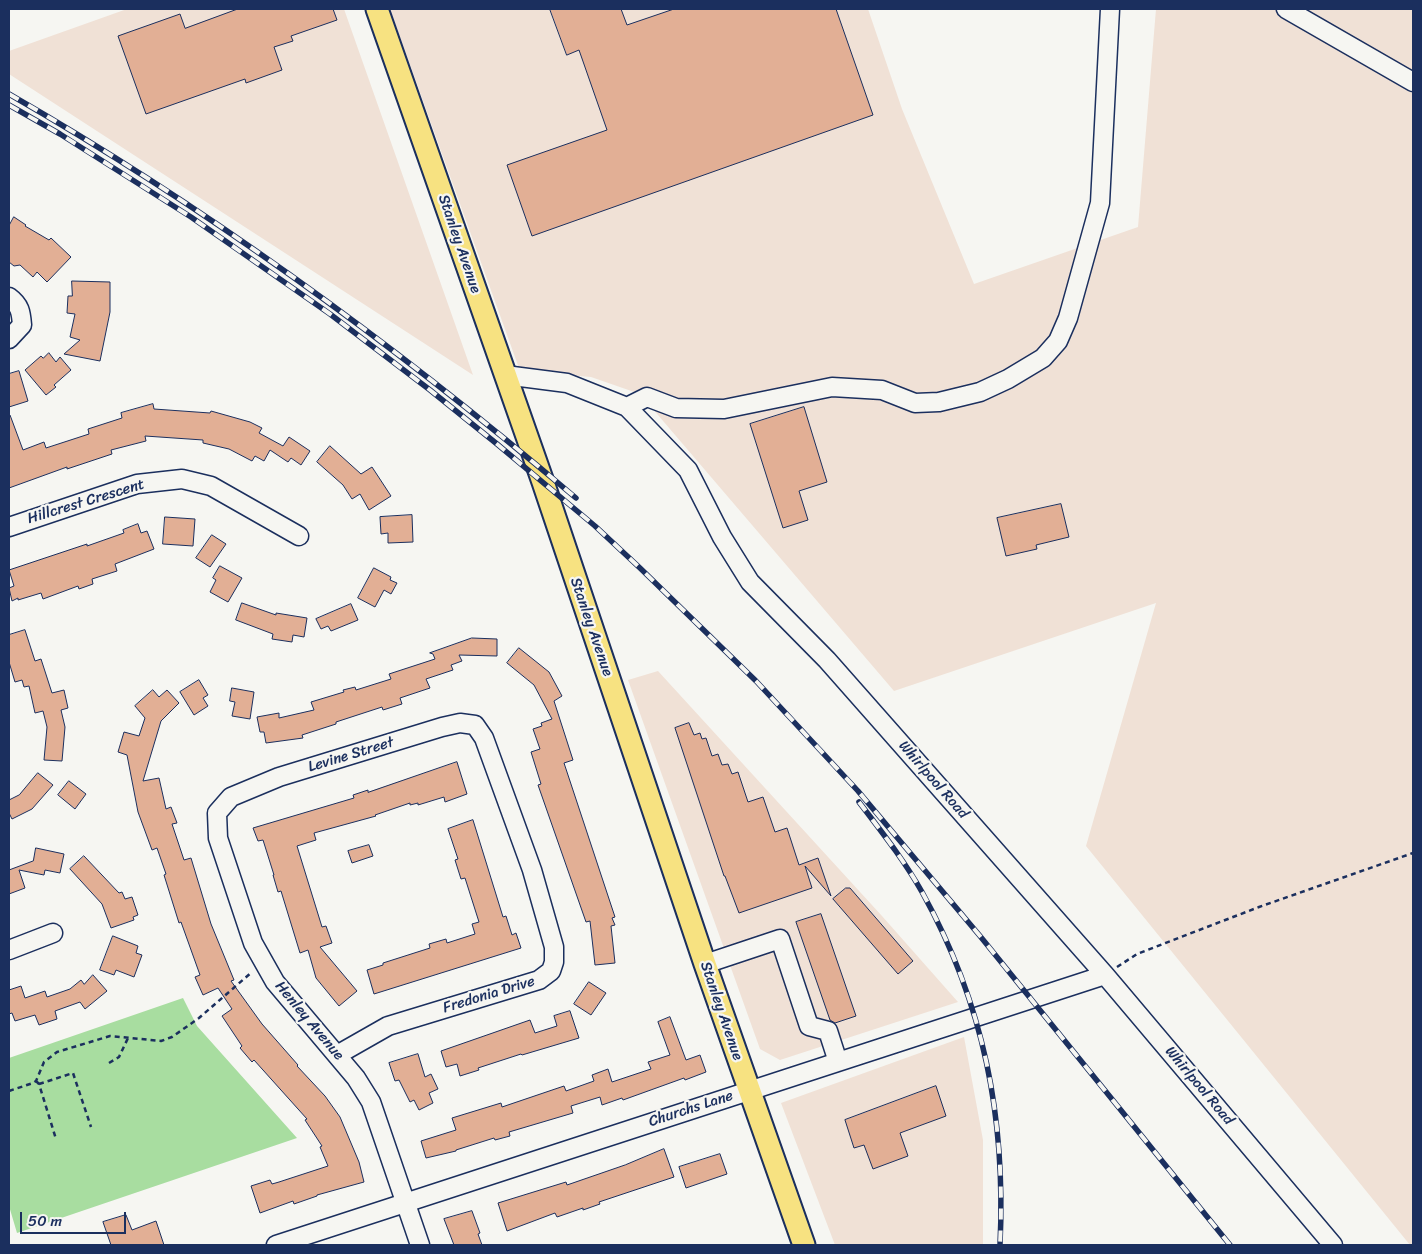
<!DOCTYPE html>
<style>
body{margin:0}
#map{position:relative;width:1422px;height:1254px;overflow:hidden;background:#f6f6f2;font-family:Sriracha,sans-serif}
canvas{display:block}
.frame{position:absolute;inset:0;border:10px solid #1b2f5e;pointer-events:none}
.scale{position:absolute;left:20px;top:1212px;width:106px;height:22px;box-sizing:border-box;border:2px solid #1b2f5e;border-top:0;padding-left:6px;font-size:15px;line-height:18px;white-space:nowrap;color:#1b2f5e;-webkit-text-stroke:4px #f6f6f2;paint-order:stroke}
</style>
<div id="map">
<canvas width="1422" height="1254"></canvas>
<div class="frame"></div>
<div class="scale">50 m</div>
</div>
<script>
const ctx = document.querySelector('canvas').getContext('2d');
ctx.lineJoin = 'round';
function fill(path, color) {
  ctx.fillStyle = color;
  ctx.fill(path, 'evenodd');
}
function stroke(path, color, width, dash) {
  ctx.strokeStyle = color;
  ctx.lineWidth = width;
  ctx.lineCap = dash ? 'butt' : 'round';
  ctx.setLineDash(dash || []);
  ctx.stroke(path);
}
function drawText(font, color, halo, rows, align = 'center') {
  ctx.font = font + ' Sriracha,sans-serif';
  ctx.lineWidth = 4.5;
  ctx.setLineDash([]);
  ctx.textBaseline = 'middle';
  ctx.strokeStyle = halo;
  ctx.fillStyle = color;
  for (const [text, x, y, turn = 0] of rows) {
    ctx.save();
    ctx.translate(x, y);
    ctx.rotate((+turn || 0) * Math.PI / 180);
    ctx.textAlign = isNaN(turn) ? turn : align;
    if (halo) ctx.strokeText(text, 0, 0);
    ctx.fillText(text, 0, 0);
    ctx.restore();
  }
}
const built = new Path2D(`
 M 127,9 L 344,9 L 473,375 L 9,74 L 9,51 Z
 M 390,9 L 868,9 L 902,109 L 974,284 L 1138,227 L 1156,9 L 1413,9 L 1413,1245 L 1410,1245 L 1086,846 L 1156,603 L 894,691 L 640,394 L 591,377 L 520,371 Z
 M 658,671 L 882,916 L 958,1002 L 780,1060 L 760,1049 L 628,680 Z
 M 964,1037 L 983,1140 L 983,1245 L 835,1245 L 781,1103 Z`);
const green = new Path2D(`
 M 183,998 L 197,1026 L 297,1138 L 17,1233 L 9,1206 L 9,1058 Z`);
const building = new Path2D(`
 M 238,9 L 333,9 L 337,20 L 291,36 L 293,41 L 274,47 L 282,70 L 246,83 L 245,79 L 146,114 L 118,36 L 180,14 L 185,28 Z
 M 550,9 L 621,9 L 627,25 L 674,9 L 836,9 L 873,115 L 532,236 L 507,165 L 607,130 L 579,50 L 567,55 Z
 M 14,217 L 26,225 L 25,226 L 49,240 L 51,238 L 71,257 L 47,282 L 37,272 L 33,277 L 20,265 L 14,266 L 9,262 L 9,226 Z
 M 72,281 L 110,282 L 110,312 L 100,361 L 64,354 L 80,340 L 70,337 L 75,314 L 67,313 L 68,296 L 72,296 Z
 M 49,353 L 56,362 L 60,357 L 71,370 L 54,385 L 56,387 L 46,395 L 25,370 L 41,356 L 43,358 Z
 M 19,371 L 28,401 L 9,407 L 9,374 Z
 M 153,404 L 154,409 L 210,413 L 211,411 L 250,422 L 262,428 L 259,433 L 283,446 L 289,437 L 310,451 L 301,465 L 291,458 L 288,462 L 270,450 L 264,461 L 255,456 L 252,461 L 229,449 L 203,443 L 203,440 L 145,436 L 146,441 L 111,450 L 112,454 L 67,469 L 67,467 L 9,488 L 9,415 L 10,415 L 23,450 L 44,442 L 46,448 L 89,434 L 88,429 L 122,418 L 121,413 Z
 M 804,407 L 827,482 L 799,491 L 808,520 L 783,528 L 750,424 Z
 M 330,446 L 361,474 L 372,467 L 391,496 L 369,510 L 360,494 L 352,499 L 343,485 L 317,462 Z
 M 1061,504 L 1069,537 L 1036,545 L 1037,549 L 1006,556 L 997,518 Z
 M 412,515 L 413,542 L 388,543 L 388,533 L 381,534 L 380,517 Z
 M 165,517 L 195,519 L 193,546 L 163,544 Z
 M 138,524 L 141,533 L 147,531 L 154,549 L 115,564 L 117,571 L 92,579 L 93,584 L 79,589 L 78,586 L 43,599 L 41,593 L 18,600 L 18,598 L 12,601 L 9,588 L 14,586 L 9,570 L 87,544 L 87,546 L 124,533 L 123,530 Z
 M 212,535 L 226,544 L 210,567 L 196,558 Z
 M 220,566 L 242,578 L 228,602 L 210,592 L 216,580 L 213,578 Z
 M 374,568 L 391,577 L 390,580 L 397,583 L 391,594 L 384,590 L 375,607 L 358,598 Z
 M 242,603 L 276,615 L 276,613 L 307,618 L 304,637 L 293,635 L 292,642 L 272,639 L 273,634 L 236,620 Z
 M 351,604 L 358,620 L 331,631 L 328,626 L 321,629 L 316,619 Z
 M 25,630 L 35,661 L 41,659 L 52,693 L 64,690 L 68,708 L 61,710 L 65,727 L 62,761 L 44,760 L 47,727 L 43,711 L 35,713 L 29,686 L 24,687 L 22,680 L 15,682 L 9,662 L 9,635 Z
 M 472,638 L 497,639 L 497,656 L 459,655 L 462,661 L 451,665 L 453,670 L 426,679 L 430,688 L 400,698 L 402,704 L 383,710 L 382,707 L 336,722 L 336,724 L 302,735 L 303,738 L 266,743 L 264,732 L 260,732 L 257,717 L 279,713 L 279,718 L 314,710 L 311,702 L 344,692 L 343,690 L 355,687 L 356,690 L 391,679 L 389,674 L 435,659 L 433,654 L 430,653 Z
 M 519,648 L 549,672 L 562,696 L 554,701 L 573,760 L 564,763 L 615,917 L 612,918 L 615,925 L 611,926 L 615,963 L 595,965 L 590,921 L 586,922 L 538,785 L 541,784 L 531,752 L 540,749 L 533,729 L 542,726 L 541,723 L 552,719 L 534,685 L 507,663 Z
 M 199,680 L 208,695 L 203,698 L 208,706 L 194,715 L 180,692 Z
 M 232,688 L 254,692 L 250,719 L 232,716 L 235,702 L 230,701 Z
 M 153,690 L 159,697 L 167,690 L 179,703 L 161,721 L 143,781 L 159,778 L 166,809 L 171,807 L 177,823 L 172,824 L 184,860 L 191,858 L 211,924 L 234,980 L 231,981 L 262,1024 L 298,1065 L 297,1066 L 325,1096 L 340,1117 L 359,1162 L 364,1182 L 317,1195 L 317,1196 L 294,1204 L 293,1201 L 260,1213 L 251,1186 L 270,1180 L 272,1184 L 279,1182 L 328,1166 L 320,1147 L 322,1146 L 305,1120 L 307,1119 L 254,1060 L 252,1062 L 240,1048 L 242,1046 L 222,1016 L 232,1009 L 218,988 L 203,995 L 195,977 L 200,975 L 181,922 L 179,923 L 164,875 L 166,874 L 157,848 L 152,850 L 138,812 L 127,755 L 118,752 L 124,732 L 139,736 L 145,718 L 135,706 Z
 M 689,723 L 694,735 L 700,733 L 702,739 L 706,738 L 712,756 L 718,754 L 722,765 L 728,764 L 732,774 L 738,772 L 748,802 L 763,797 L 775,832 L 787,828 L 799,865 L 818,858 L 831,896 L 805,866 L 812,888 L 739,913 L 725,876 L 724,876 L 675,728 Z
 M 457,762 L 467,794 L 445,802 L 444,797 L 418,805 L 418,803 L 410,805 L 410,803 L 375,815 L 376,816 L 314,833 L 316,840 L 297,846 L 322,927 L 326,926 L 332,943 L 320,947 L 357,991 L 339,1006 L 316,978 L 308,950 L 300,953 L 281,891 L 278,892 L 273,875 L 274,875 L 263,840 L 258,841 L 253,828 L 354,798 L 353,795 L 368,790 L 368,792 Z
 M 38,773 L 53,785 L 32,809 L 12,819 L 9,813 L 9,800 L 19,795 Z
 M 69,781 L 86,794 L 75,809 L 58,795 Z
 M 473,820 L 503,917 L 506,916 L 512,935 L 516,933 L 521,948 L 374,994 L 367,970 L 383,965 L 383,963 L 430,948 L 429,944 L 446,939 L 447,943 L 475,934 L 472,924 L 479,922 L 465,878 L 461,879 L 455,860 L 458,859 L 448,829 Z
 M 369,845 L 373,856 L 352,863 L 348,851 Z
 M 36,848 L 64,854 L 60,873 L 45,870 L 44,875 L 19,870 L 25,888 L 9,894 L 9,870 L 33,861 Z
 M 84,856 L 119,893 L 122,892 L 125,899 L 132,897 L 138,915 L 133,917 L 134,920 L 111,928 L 102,904 L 70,869 Z
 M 846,888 L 850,888 L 913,961 L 898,974 L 833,899 Z
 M 821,914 L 856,1016 L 835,1023 L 830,1020 L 796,922 Z
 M 113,936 L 138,946 L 136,953 L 142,955 L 134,977 L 116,970 L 114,975 L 100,970 Z
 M 93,975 L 107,991 L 85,1009 L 80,1002 L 55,1011 L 57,1019 L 39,1025 L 35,1015 L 15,1021 L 12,1013 L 9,1014 L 9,990 L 21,986 L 25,998 L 45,991 L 47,997 L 70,989 L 81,980 L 84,984 Z
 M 589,982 L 606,993 L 591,1015 L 574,1004 Z
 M 570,1011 L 579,1038 L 522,1055 L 521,1054 L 478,1068 L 479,1070 L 460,1076 L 457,1064 L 446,1067 L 441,1051 L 530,1020 L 535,1033 L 557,1026 L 554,1016 Z
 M 670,1017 L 686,1060 L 700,1055 L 706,1072 L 685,1080 L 684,1078 L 623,1100 L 622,1098 L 602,1105 L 600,1097 L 571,1106 L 573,1113 L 509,1132 L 510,1136 L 495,1140 L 494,1138 L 456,1150 L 456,1151 L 426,1158 L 421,1141 L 456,1130 L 452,1118 L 501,1103 L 502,1107 L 564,1086 L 566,1091 L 594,1081 L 592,1075 L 608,1069 L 612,1082 L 651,1069 L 648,1062 L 670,1055 L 658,1022 Z
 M 418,1054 L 425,1077 L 431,1074 L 438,1089 L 429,1093 L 433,1103 L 419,1110 L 414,1100 L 410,1102 L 399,1080 L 395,1081 L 389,1063 Z
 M 936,1086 L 946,1116 L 900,1133 L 908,1156 L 873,1169 L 864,1145 L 854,1148 L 845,1120 Z
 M 664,1149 L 674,1177 L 599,1202 L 600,1204 L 583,1210 L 583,1208 L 557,1217 L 555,1213 L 507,1231 L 498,1203 L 566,1182 L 567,1185 L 625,1165 Z
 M 720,1154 L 727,1174 L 686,1188 L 679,1167 Z
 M 472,1211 L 480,1233 L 478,1234 L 482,1245 L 454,1245 L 444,1219 Z
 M 126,1215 L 132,1230 L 156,1221 L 164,1245 L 111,1245 L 103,1222 Z`);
const path = new Path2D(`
 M 1117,967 L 1137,954 L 1259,907 L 1413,853
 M 109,1063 L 119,1057 L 128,1038
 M 36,1081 L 39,1084 L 56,1139
 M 39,1084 L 73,1073 L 91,1127
 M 9,1091 L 33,1083 L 36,1081 L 44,1062 L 57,1052 L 110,1036 L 161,1041 L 172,1037 L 199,1018 L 252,972`);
const minor = new Path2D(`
 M 1286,9 L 1413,82
 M 9,297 C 20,305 21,312 22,325 L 9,339
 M 505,375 L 567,383 L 627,407 L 688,470 L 722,537 L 750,582 L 827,660 L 1105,975 L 1333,1245
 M 627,407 L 647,397 L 676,408 L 724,409 L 832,387 L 882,390 L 915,403 L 939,402 L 980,392 L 1008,379 L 1043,358 L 1058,341 L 1068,318 L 1100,203 L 1110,9
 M 9,527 L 137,484 L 182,479 L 211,486 L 299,536
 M 9,950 L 53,933
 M 705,964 L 780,939 L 809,1026 L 828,1031 L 838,1062
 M 337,1055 L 388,1026 L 539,980 L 551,971 L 554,962 L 554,947 L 532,870 L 484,738 L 475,725 L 460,723 L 442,727 L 279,777 L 231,797 L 217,813 L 218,838 L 253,943 L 275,982 L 356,1078 L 371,1102 L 420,1245
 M 276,1245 L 1105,975`);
const major = new Path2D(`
 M 377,9 L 543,482 L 705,964 L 804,1245`);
const rail = new Path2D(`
 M 9,94 C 211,210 399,348 576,498
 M 9,105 L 60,134 L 191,217 L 330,314 L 430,390 L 497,444 L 595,526 L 640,568 L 756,681 L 858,791 L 980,936 L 1230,1245
 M 859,802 C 881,831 904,860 922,892 C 984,1004 1006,1118 1000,1245`);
const streetNames = [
 ["Stanley Avenue",459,244,71],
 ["Hillcrest Crescent",86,502,-17],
 ["Stanley Avenue",591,627,71],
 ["Levine Street",351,755,-17],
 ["Whirlpool Road",933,780,49],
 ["Fredonia Drive",489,995,-17],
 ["Stanley Avenue",721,1011,71],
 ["Henley Avenue",309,1021,50],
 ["Whirlpool Road",1199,1086,50],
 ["Churchs Lane",691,1109,-18]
];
fill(built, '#f0e1d6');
fill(green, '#a8dda0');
fill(building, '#e2af95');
stroke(building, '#1b2f5e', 1);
stroke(minor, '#1b2f5e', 21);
stroke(major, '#1b2f5e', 25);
stroke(path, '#1b2f5e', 2.5, [5, 4]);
stroke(minor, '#f6f6f2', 18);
stroke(major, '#f7e281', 21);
stroke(rail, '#1b2f5e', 5.5);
stroke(rail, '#f6f6f2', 4, [11]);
drawText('15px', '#1b2f5e', '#f6f6f2', streetNames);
</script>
